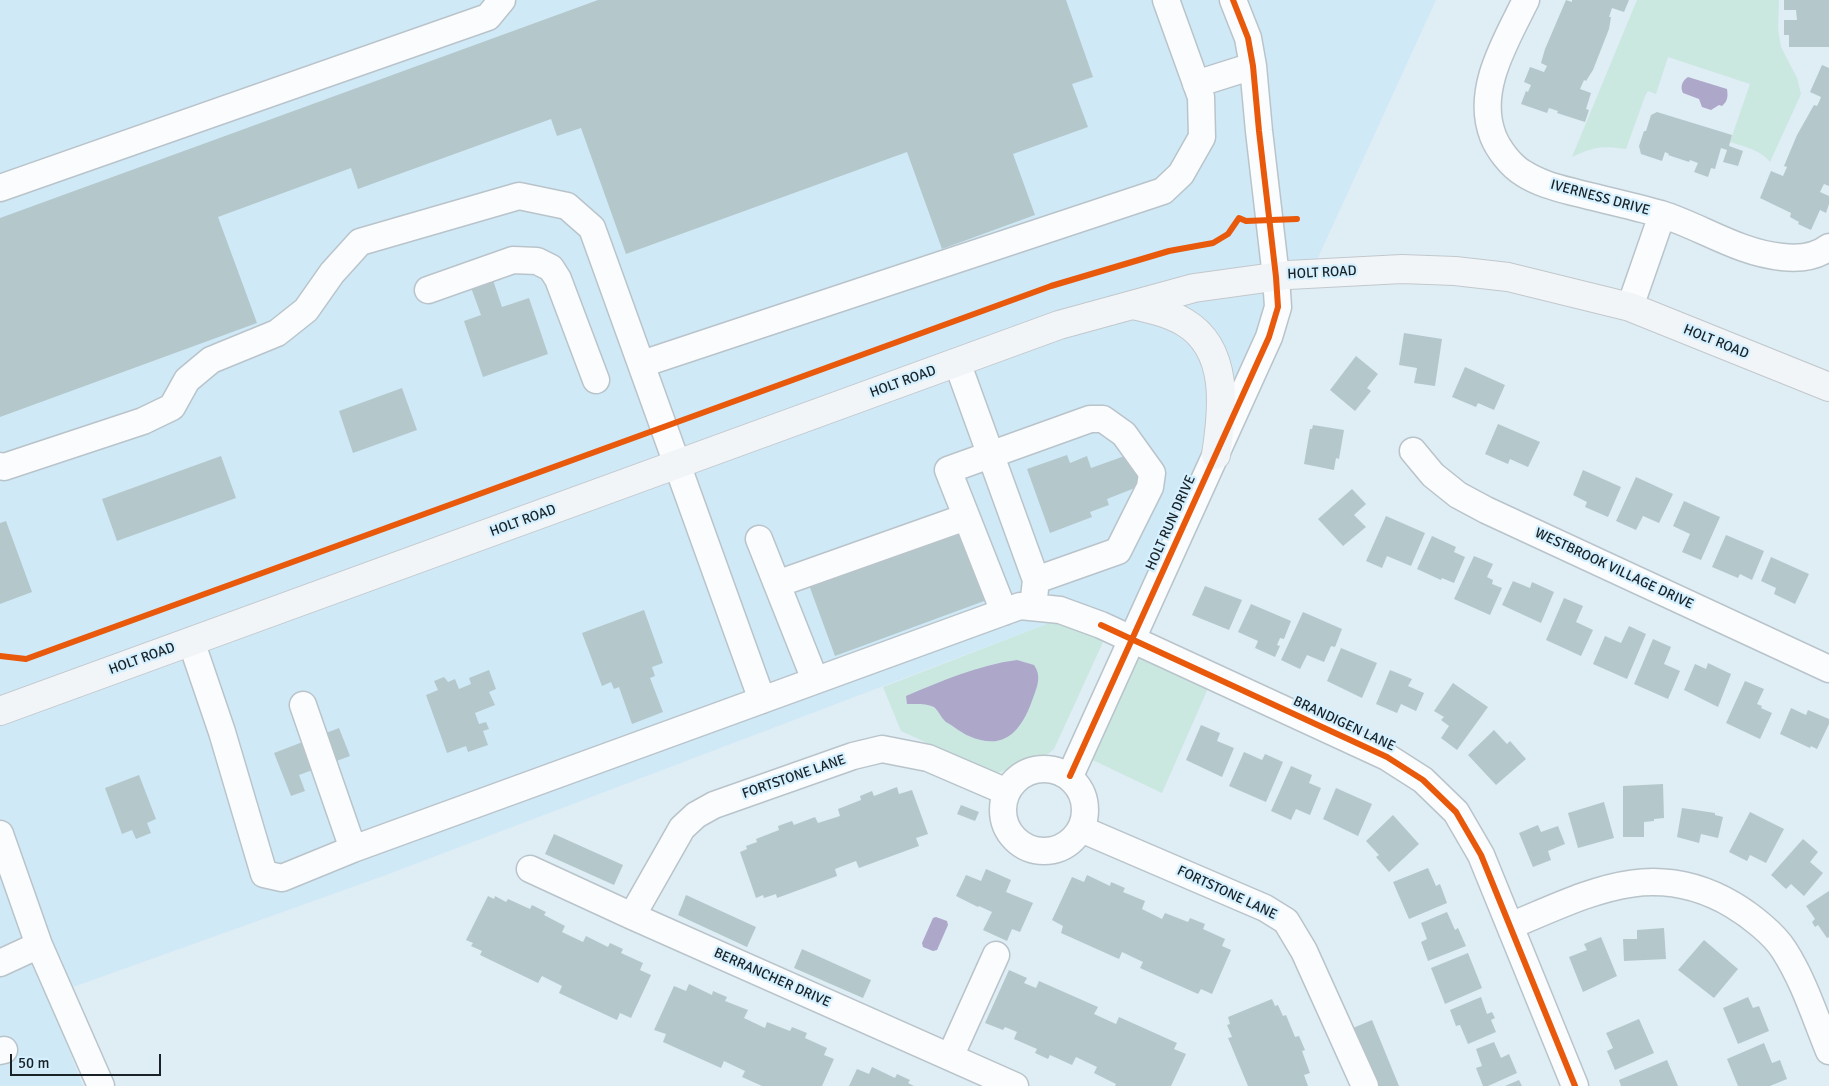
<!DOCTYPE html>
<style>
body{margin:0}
#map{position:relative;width:1829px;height:1086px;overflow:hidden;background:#dfedf5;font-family:Signika,sans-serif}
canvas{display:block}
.scale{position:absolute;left:10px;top:1054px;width:151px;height:22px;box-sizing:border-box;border:2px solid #182227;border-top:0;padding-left:6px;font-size:15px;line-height:18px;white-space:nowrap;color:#182227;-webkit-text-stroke:4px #d5f0ff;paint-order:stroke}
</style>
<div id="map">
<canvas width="1829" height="1086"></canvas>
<div class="scale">50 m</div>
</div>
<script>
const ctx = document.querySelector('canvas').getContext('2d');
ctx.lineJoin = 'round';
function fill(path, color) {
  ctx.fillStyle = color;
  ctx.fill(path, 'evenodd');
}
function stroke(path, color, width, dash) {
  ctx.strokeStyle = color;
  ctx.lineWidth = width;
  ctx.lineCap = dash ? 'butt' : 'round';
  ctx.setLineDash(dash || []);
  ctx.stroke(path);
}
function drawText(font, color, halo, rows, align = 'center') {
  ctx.font = font + ' Signika,sans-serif';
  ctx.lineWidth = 4.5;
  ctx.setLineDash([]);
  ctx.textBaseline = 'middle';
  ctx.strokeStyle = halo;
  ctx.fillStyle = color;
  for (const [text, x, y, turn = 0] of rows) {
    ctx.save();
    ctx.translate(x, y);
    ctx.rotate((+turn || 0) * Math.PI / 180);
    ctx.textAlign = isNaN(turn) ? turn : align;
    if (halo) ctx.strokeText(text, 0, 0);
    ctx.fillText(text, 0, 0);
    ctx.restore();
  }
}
const built = new Path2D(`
 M 0,0 L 1436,0 L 1311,273 L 1288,275 L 1278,307 L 1132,640 L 1065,617 L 386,875 L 48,996 L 83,1086 L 0,1086 Z`);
const green = new Path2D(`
 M 1637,0 L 1779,0 L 1778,29 L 1781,47 L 1797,78 L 1801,94 L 1770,162 C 1761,150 1743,146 1730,142 L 1750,84 L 1668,57 L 1656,94 L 1648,91 L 1645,96 L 1626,149 C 1602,146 1595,146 1572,157 Z
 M 1065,617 L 1109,629 L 1054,749 L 1048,754 L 995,774 L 901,731 L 883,687 Z
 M 1132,640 L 1213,677 L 1162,793 L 1080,754 Z`);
const water = new Path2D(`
 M 1688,77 L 1727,89 C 1728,96 1728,101 1722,106 L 1719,105 L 1711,110 L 1702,107 L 1699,99 L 1683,93 C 1680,87 1682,81 1688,77 Z
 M 1017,660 L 1034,665 C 1042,676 1037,687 1033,698 C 1022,730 1005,752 969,736 C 961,733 954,726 946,722 C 941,718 939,711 934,707 C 926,703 916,704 907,704 L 906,696 C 942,681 978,665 1017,660 Z
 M 936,917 L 947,921 L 948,925 L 937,950 L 933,951 L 923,947 L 922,943 L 933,918 Z`);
const building = new Path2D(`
 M 598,0 L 1066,0 L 1093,77 L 1072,84 L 1088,127 L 1013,154 L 1035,215 L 942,249 L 907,152 L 626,254 L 581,128 L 557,136 L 551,119 L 358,189 L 351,168 L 218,217 L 257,323 L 0,417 L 0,218 Z
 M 1566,0 L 1572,2 L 1572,0 L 1629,0 L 1624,12 L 1612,8 L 1609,17 L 1611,17 L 1609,29 L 1593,70 L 1586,81 L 1584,80 L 1580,89 L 1591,93 L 1586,109 L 1589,110 L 1585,122 L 1557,113 L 1558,111 L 1549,108 L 1547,113 L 1521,104 L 1526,91 L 1528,92 L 1531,85 L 1524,82 L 1530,67 L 1544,72 L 1547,66 L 1541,63 L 1545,49 Z
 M 1784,0 L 1829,0 L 1829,47 L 1789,47 L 1789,35 L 1784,35 L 1784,20 L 1797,20 L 1796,10 L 1784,10 Z
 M 1822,65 L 1829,68 L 1829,186 L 1824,184 L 1820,192 L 1829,196 L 1829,204 L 1826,213 L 1820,210 L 1811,230 L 1798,224 L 1799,222 L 1790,217 L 1791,213 L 1760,198 L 1771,171 L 1783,176 L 1787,167 L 1784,166 L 1797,135 L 1814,105 L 1817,106 L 1819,102 L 1821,97 L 1810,92 Z
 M 1657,112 L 1732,135 L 1729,146 L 1743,151 L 1738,166 L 1723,162 L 1727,150 L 1721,148 L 1715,169 L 1711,168 L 1708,177 L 1694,172 L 1698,163 L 1690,160 L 1689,162 L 1668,155 L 1669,154 L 1665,152 L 1662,161 L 1641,154 L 1639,146 L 1644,131 L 1646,131 L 1651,115 Z
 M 491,274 L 502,307 L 529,298 L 548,354 L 483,377 L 464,321 L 481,315 L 469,282 Z
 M 1404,333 L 1442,339 L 1435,386 L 1414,383 L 1417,368 L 1399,365 Z
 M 1356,356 L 1378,374 L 1367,388 L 1371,391 L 1355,411 L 1330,390 Z
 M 1465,367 L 1505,385 L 1494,410 L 1478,403 L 1476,407 L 1452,397 Z
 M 402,388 L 417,430 L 353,453 L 339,411 Z
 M 1498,424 L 1540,442 L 1528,467 L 1510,459 L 1508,464 L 1485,454 Z
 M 1313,425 L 1344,430 L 1339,459 L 1336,458 L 1334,470 L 1304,464 L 1310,429 L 1312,429 Z
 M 1133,453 L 1145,484 L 1107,499 L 1109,505 L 1090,512 L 1092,517 L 1050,533 L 1027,469 L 1067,455 L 1070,463 L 1087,456 L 1091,468 Z
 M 221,456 L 236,498 L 117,541 L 102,499 Z
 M 1583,470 L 1621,487 L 1608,517 L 1585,507 L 1587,502 L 1573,495 Z
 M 1636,477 L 1673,494 L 1659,523 L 1643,516 L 1636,530 L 1616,521 Z
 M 1352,489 L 1366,504 L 1354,515 L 1366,527 L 1343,546 L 1318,519 Z
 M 1684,501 L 1720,517 L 1701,560 L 1682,552 L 1690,534 L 1673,526 Z
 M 1386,516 L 1425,533 L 1411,566 L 1387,556 L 1382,568 L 1366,561 Z
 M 6,521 L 32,592 L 0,604 L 0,523 Z
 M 961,529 L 987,600 L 835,656 L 809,585 Z
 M 1726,535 L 1764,551 L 1752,580 L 1740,574 L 1738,578 L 1712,567 Z
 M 1432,536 L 1456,547 L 1454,552 L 1465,557 L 1454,583 L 1442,578 L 1441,580 L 1417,569 Z
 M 1474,556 L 1493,564 L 1487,577 L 1493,580 L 1492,584 L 1502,588 L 1490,615 L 1454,599 Z
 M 1771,557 L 1809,574 L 1795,604 L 1774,594 L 1776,588 L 1761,581 Z
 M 1513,581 L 1530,588 L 1532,582 L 1554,592 L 1541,623 L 1502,605 Z
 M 1205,586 L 1242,600 L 1229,630 L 1192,615 Z
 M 1564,598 L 1583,606 L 1576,622 L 1593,630 L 1581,656 L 1546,640 Z
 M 1251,604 L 1291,621 L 1284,639 L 1280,638 L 1277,645 L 1280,646 L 1275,657 L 1255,648 L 1258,641 L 1238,632 Z
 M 644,610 L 663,663 L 652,667 L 655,676 L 650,678 L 663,712 L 632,724 L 619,687 L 614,689 L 611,682 L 602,686 L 582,633 Z
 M 1303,612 L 1342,629 L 1335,647 L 1331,646 L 1324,662 L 1307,655 L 1300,669 L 1281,660 Z
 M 1629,626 L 1646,634 L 1627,679 L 1593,664 L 1605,636 L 1621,643 Z
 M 1653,639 L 1671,647 L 1664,664 L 1680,671 L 1668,699 L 1634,684 Z
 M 1341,648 L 1377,663 L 1362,698 L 1327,681 Z
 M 1708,663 L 1731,674 L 1718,707 L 1684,690 L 1695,664 L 1706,669 Z
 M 489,670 L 496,689 L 489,692 L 495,705 L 475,713 L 479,724 L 486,722 L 489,729 L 483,731 L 488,745 L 468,752 L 466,746 L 447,753 L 426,695 L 438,690 L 434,681 L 444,677 L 448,682 L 455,679 L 459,689 L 471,684 L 469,678 Z
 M 1390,670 L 1412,679 L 1408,686 L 1424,693 L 1416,711 L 1401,704 L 1397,713 L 1376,704 Z
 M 1745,681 L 1764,689 L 1757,704 L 1762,706 L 1761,708 L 1772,713 L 1760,739 L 1726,723 Z
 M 1453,683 L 1488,707 L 1457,750 L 1441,738 L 1449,726 L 1441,720 L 1444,717 L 1434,711 Z
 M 1791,708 L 1806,715 L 1808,710 L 1829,719 L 1829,724 L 1817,749 L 1811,746 L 1810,748 L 1780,734 Z
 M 1201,725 L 1220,733 L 1217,741 L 1234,748 L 1222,777 L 1186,760 Z
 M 339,728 L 350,756 L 299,775 L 305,791 L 291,796 L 274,753 Z
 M 1494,730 L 1507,744 L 1510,741 L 1526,759 L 1496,785 L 1468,755 Z
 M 1244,752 L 1262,760 L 1265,754 L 1283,762 L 1266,802 L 1229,786 Z
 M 1291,766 L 1312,775 L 1309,783 L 1321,788 L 1310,815 L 1296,809 L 1291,820 L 1271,811 Z
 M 139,775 L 156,819 L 147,823 L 151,833 L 136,839 L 132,830 L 122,834 L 105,788 Z
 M 1663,784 L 1664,818 L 1654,819 L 1654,821 L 1644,822 L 1644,837 L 1623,837 L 1623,786 Z
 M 897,787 L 899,794 L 912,790 L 928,834 L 916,838 L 919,846 L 859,868 L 856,861 L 835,869 L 837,876 L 777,898 L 776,894 L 764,898 L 763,895 L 756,898 L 740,852 L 747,849 L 746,846 L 757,842 L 756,839 L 779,830 L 778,826 L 792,821 L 794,825 L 815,817 L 818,823 L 840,816 L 838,809 L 861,800 L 860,796 L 872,791 L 874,796 Z
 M 1336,788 L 1372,804 L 1358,836 L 1323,819 Z
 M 1604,802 L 1614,838 L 1578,848 L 1568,813 Z
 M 961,805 L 979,812 L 975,821 L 957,814 Z
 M 1682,808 L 1715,813 L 1715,815 L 1723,817 L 1718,838 L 1701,834 L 1699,843 L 1677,837 Z
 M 1750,812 L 1784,829 L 1766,863 L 1750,855 L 1747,861 L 1729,852 Z
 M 1393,815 L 1419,844 L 1389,872 L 1376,857 L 1379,855 L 1366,841 Z
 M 1538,825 L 1541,832 L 1558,826 L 1565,844 L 1548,851 L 1551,860 L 1533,867 L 1519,833 Z
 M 554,834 L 623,865 L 614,885 L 545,854 Z
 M 1803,839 L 1818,852 L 1810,862 L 1823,873 L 1804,896 L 1791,884 L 1786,889 L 1771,875 Z
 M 1428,868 L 1436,886 L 1440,884 L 1447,903 L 1409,919 L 1393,882 Z
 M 986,869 L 1011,880 L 1006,892 L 1033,903 L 1020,932 L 1012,929 L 1007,941 L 983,930 L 992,912 L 979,906 L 978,907 L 956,896 L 966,875 L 981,881 Z
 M 1087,875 L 1110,886 L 1111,882 L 1125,888 L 1123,892 L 1145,901 L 1142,909 L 1162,919 L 1165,913 L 1188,922 L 1190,918 L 1205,924 L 1203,929 L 1225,939 L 1222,946 L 1231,950 L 1212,994 L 1201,989 L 1198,994 L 1140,968 L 1143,962 L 1122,952 L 1119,959 L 1061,933 L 1063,926 L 1052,920 L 1072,877 L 1084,882 Z
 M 1829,891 L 1829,937 L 1827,938 L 1818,925 L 1815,927 L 1812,922 L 1815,919 L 1806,906 Z
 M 686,895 L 756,927 L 747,947 L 678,915 Z
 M 488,896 L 494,899 L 495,896 L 506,902 L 508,899 L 530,909 L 532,905 L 546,912 L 544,915 L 565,926 L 562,932 L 583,942 L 586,936 L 608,947 L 610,943 L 623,949 L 621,953 L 643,963 L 640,970 L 651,975 L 631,1018 L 620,1013 L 617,1020 L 559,993 L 562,986 L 542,976 L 538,983 L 480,955 L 482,951 L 471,946 L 473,943 L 466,940 Z
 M 1447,912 L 1455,930 L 1458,928 L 1466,946 L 1428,961 L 1421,942 L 1427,939 L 1421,923 Z
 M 1664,928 L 1666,959 L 1624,961 L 1623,939 L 1637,939 L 1637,930 Z
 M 1601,937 L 1617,976 L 1583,992 L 1569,957 L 1587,950 L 1584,944 Z
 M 1704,940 L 1738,969 L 1714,998 L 1678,970 Z
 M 802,949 L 871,980 L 863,998 L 794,968 Z
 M 1468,953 L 1482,988 L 1445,1004 L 1431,968 Z
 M 1009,970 L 1027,978 L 1024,983 L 1036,988 L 1039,981 L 1098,1007 L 1094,1014 L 1116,1024 L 1119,1017 L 1177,1043 L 1174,1049 L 1186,1054 L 1171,1086 L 1115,1086 L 1116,1084 L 1094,1073 L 1097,1067 L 1076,1057 L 1072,1065 L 1050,1055 L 1048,1059 L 1035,1053 L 1037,1049 L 1014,1039 L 1017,1032 L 1005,1027 L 1003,1030 L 985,1023 Z
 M 689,984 L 712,995 L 713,991 L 727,997 L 725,1001 L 748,1010 L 744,1018 L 765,1028 L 767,1022 L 790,1031 L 792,1027 L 807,1033 L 805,1038 L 827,1048 L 824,1055 L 834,1059 L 822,1086 L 762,1086 L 742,1077 L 745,1071 L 724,1061 L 721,1068 L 663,1042 L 666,1034 L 654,1030 L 674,986 L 686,991 Z
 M 1481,997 L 1487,1014 L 1492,1012 L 1495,1018 L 1491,1020 L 1496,1032 L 1468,1044 L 1460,1025 L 1456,1026 L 1450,1010 Z
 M 1748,997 L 1753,1008 L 1759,1006 L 1769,1031 L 1738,1044 L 1723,1008 Z
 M 1272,999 L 1275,1006 L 1278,1005 L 1283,1016 L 1286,1015 L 1295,1037 L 1299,1036 L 1305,1050 L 1302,1051 L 1310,1073 L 1304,1075 L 1308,1086 L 1248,1086 L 1228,1038 L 1232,1037 L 1227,1025 L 1230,1024 L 1228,1017 Z
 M 1639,1019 L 1654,1053 L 1615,1070 L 1607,1051 L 1613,1048 L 1606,1033 Z
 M 1372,1020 L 1399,1086 L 1376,1086 L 1353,1028 Z
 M 1494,1042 L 1501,1058 L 1509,1054 L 1517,1073 L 1488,1086 L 1483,1086 L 1476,1068 L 1482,1066 L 1476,1049 Z
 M 1764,1043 L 1772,1063 L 1780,1060 L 1787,1079 L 1770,1086 L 1738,1086 L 1727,1059 Z
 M 1667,1060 L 1678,1086 L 1621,1086 L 1619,1080 Z
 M 872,1067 L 895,1078 L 897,1074 L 910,1080 L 908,1083 L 914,1086 L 849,1086 L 857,1069 L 869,1074 Z
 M 1519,1080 L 1522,1086 L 1505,1086 Z`);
const minor = new Path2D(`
 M 1526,0 C 1506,41 1475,90 1493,136 C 1498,149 1511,166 1523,173 C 1540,184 1558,188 1577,193 C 1605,200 1633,206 1661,214 C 1702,227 1739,253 1782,257 C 1799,259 1815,258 1829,247
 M 1196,84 L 1253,66
 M 0,188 L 488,17 L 502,0
 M 428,290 L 513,260 L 537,261 L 551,268 L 558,279 L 596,380
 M 1630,307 L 1662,215
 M 957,362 L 1036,580
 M 642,364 L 1163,191 L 1181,174 L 1202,137 L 1201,97 L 1166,0
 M 1413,451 L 1433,475 L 1458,495 L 1486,510 L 1829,669
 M 0,466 L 4,467 L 143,421 L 172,407 L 187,380 L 211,360 L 277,333 L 306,310 L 332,273 L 360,242 L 519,196 L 567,206 L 592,228 L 762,700
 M 759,539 L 815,680
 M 777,584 L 966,517
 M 1004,612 L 948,470 L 1090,419 L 1103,419 L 1124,434 L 1152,473 L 1150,487 L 1118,551 L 1036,580 L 1033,607
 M 191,641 L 222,732 L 264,874 L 282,878 L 353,849 L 1020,606 L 1060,610 L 1101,625 L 1387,757 L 1423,780 L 1456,812 L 1481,855 L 1575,1086
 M 303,705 L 353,849
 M1003 810a41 41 0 1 1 82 0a41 41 0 1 1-82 0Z
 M 1070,776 L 1269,337 L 1278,307 L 1276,277 L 1259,131 L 1253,66 L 1248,38 L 1233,0
 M 1081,829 L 1265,908 L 1286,921 L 1304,951 L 1365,1086
 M 0,834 L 39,945 L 0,963
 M 530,869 L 632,916 L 1015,1086
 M 632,916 L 682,828 L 696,815 L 714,805 L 853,756 L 882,749 L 928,758 L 1007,792
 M 1510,926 C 1588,894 1652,857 1733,905 C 1750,915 1774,934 1784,950 C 1804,981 1815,1017 1829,1051
 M 39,945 L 101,1086
 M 0,1051 L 4,1050
 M 950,1057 L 996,955`);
const major = new Path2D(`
 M 1133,305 C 1151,309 1169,313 1184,322 C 1230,349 1223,410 1216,455
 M 0,711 L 1059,325 L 1194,288 L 1288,275 L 1402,269 L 1455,271 L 1508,277 L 1630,307 L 1829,387`);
const cycleway = new Path2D(`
 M 1101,625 L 1387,757 L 1423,780 L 1456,812 L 1481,855 L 1575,1086
 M 0,656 L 26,659 L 1051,286 L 1169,251 L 1213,243 L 1228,234 L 1239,218 L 1246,221 L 1297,219
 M 1070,776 L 1269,337 L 1278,307 L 1276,277 L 1259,131 L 1253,66 L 1248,38 L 1233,0`);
const streetNames = [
 ["IVERNESS DRIVE",1600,198,15],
 ["HOLT ROAD",1322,273,-3],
 ["HOLT ROAD",1716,342,22],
 ["HOLT ROAD",903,382,-20],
 ["HOLT ROAD",523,521,-20],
 ["HOLT RUN DRIVE",1171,523,-66],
 ["WESTBROOK VILLAGE DRIVE",1614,569,25],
 ["HOLT ROAD",142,659,-20],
 ["BRANDIGEN LANE",1344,724,25],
 ["FORTSTONE LANE",794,777,-19],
 ["FORTSTONE LANE",1227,893,25],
 ["BERRANCHER DRIVE",772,978,24]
];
fill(built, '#d0e9f7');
fill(green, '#cae7e0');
fill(water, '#ada7ca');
fill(building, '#b4c8cb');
stroke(minor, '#b9c4ca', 29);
stroke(major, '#c1c8cc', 30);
stroke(minor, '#fafcfe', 26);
stroke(major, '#f2f5f8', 28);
stroke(cycleway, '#e8590c', 6);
drawText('14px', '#182227', '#d5f0ff', streetNames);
</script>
